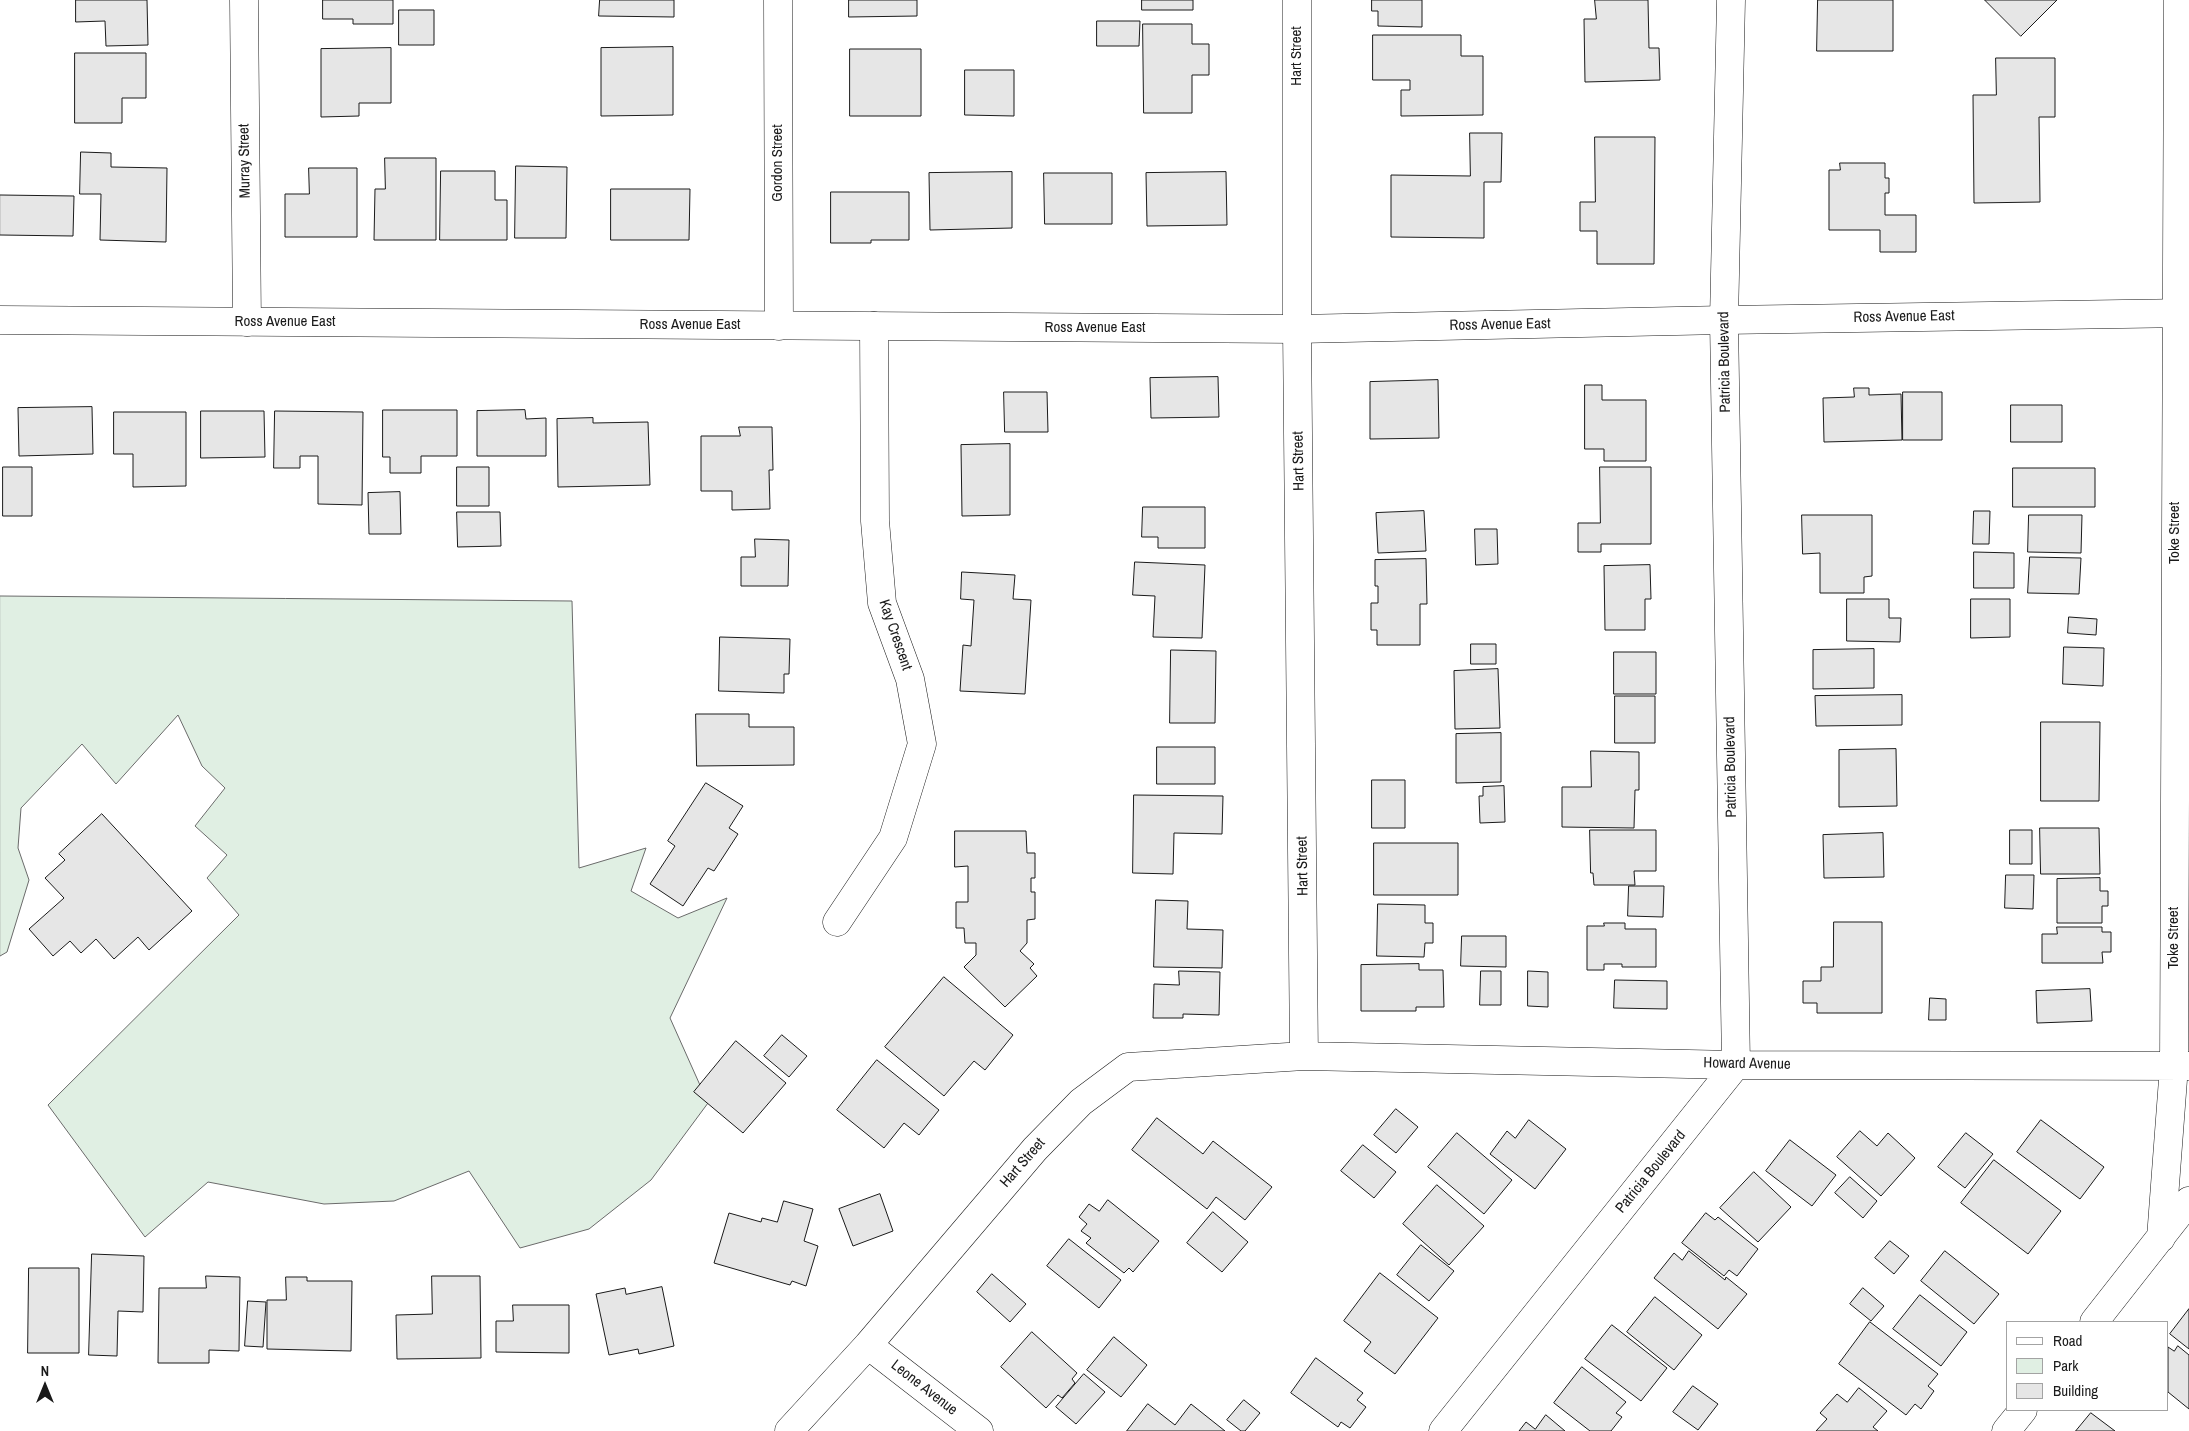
<!DOCTYPE html>
<style>
body{margin:0}
#map{position:relative;width:2189px;height:1431px;overflow:hidden;background:#fff;font-family:"Archivo Narrow",sans-serif}
canvas{display:block}
.legend{position:absolute;left:2006px;top:1321px;width:162px;height:90px;box-sizing:border-box;background:#fff;border:1px solid #a3a3a3;margin:0;padding:6px 9px;list-style:none;font-size:15px;color:#1a1a1a}
.legend li{display:flex;align-items:center;gap:10px;height:25px}
.legend b{width:25px;border:1px solid #a3a3a3}
.north{position:absolute;left:20px;top:1361px;width:50px;height:50px;-webkit-text-stroke:4px #fff;paint-order:stroke;rotate:0deg;font-size:14px;font-weight:700;line-height:20px;text-align:center;color:#1a1a1a}
.north::after{content:'';display:block;margin:auto;width:18px;height:22px;background:#1a1a1a;clip-path:polygon(50% 0,100% 100%,50% 72%,0 100%)}
</style>
<div id="map">
<canvas width="2189" height="1431"></canvas>
<ul class="legend">
<li><b style="height:6px;background:#fff"></b>Road</li>
<li><b style="height:14px;background:#e0efe3"></b>Park</li>
<li><b style="height:14px;background:#e6e6e6"></b>Building</li>
</ul>
<div class="north">N</div>
</div>
<script>
const ctx = document.querySelector('canvas').getContext('2d');
ctx.lineJoin = 'round';
function fill(path, color) {
  ctx.fillStyle = color;
  ctx.fill(path, 'evenodd');
}
function stroke(path, color, width, dash) {
  ctx.strokeStyle = color;
  ctx.lineWidth = width;
  ctx.lineCap = dash ? 'butt' : 'round';
  ctx.setLineDash(dash || []);
  ctx.stroke(path);
}
function drawText(font, color, halo, rows, align = 'center') {
  ctx.font = font + ' "Archivo Narrow",sans-serif';
  ctx.lineWidth = 4;
  ctx.setLineDash([]);
  ctx.textBaseline = 'middle';
  ctx.strokeStyle = halo;
  ctx.fillStyle = color;
  for (const [text, x, y, turn = 0] of rows) {
    ctx.save();
    ctx.translate(x, y);
    ctx.rotate((+turn || 0) * Math.PI / 180);
    ctx.textAlign = isNaN(turn) ? turn : align;
    if (halo) ctx.strokeText(text, 0, 0);
    ctx.fillText(text, 0, 0);
    ctx.restore();
  }
}
const green = new Path2D(`
 M 0,596 L 572,601 L 579,868 L 646,848 L 631,891 L 678,918 L 727,898 L 670,1018 L 708,1103 L 651,1180 L 589,1229 L 520,1248 L 469,1171 L 394,1201 L 324,1204 L 208,1182 L 145,1237 L 48,1105 L 239,915 L 207,878 L 227,855 L 195,826 L 225,788 L 202,766 L 178,715 L 116,784 L 82,744 L 21,808 L 18,848 L 29,880 L 7,952 L 0,956 Z`);
const building = new Path2D(`
 M 76,0 L 147,0 L 148,45 L 106,46 L 105,21 L 76,22 Z
 M 323,0 L 393,0 L 393,24 L 353,24 L 353,19 L 323,19 Z
 M 600,0 L 674,0 L 674,17 L 599,16 Z
 M 849,0 L 917,0 L 917,16 L 849,17 Z
 M 1142,0 L 1193,0 L 1193,10 L 1142,10 Z
 M 1372,0 L 1422,0 L 1422,27 L 1378,26 L 1378,11 L 1372,11 Z
 M 1595,0 L 1648,0 L 1649,48 L 1659,48 L 1660,80 L 1585,82 L 1584,19 L 1596,19 Z
 M 1818,0 L 1893,0 L 1893,51 L 1817,51 Z
 M 1985,0 L 2057,0 L 2021,36 Z
 M 399,10 L 434,10 L 434,45 L 399,45 Z
 M 1097,21 L 1140,21 L 1139,46 L 1097,46 Z
 M 1143,24 L 1192,24 L 1192,44 L 1209,44 L 1209,75 L 1192,75 L 1192,113 L 1144,113 Z
 M 1373,35 L 1461,35 L 1461,56 L 1483,56 L 1483,115 L 1401,116 L 1401,90 L 1410,90 L 1410,80 L 1373,80 Z
 M 673,47 L 673,115 L 601,116 L 601,48 Z
 M 391,48 L 391,103 L 359,103 L 359,116 L 321,117 L 321,49 Z
 M 850,49 L 921,49 L 921,116 L 850,116 Z
 M 75,53 L 146,53 L 146,98 L 122,98 L 122,123 L 75,123 Z
 M 1996,58 L 2055,58 L 2055,117 L 2039,117 L 2040,202 L 1974,203 L 1973,95 L 1996,95 Z
 M 965,70 L 1014,70 L 1014,116 L 965,115 Z
 M 1470,133 L 1502,133 L 1501,182 L 1484,182 L 1484,238 L 1391,237 L 1391,175 L 1470,176 Z
 M 1595,137 L 1655,137 L 1654,264 L 1597,264 L 1597,231 L 1580,231 L 1580,202 L 1595,202 Z
 M 81,152 L 111,153 L 111,167 L 167,168 L 166,242 L 100,240 L 101,194 L 80,194 Z
 M 385,158 L 436,158 L 436,240 L 374,240 L 375,189 L 385,189 Z
 M 1840,163 L 1885,163 L 1885,178 L 1889,178 L 1889,193 L 1885,193 L 1885,215 L 1916,215 L 1916,252 L 1880,252 L 1880,230 L 1829,230 L 1829,170 L 1840,170 Z
 M 516,166 L 567,167 L 566,238 L 515,238 Z
 M 309,168 L 357,168 L 357,237 L 285,237 L 285,194 L 309,194 Z
 M 441,171 L 495,171 L 495,200 L 507,200 L 507,240 L 440,240 Z
 M 1012,172 L 1012,228 L 930,230 L 929,173 Z
 M 1226,172 L 1227,225 L 1147,226 L 1146,173 Z
 M 1044,173 L 1112,173 L 1112,224 L 1045,224 Z
 M 611,189 L 690,189 L 689,240 L 611,240 Z
 M 831,192 L 909,192 L 909,240 L 871,240 L 871,243 L 831,243 Z
 M 0,195 L 74,196 L 73,236 L 0,235 Z
 M 1218,377 L 1219,417 L 1151,418 L 1150,378 Z
 M 1438,380 L 1439,438 L 1370,439 L 1370,382 Z
 M 1585,385 L 1602,385 L 1602,400 L 1646,400 L 1646,461 L 1604,461 L 1604,449 L 1585,449 Z
 M 1854,388 L 1869,388 L 1869,395 L 1901,394 L 1902,440 L 1824,442 L 1823,398 L 1854,397 Z
 M 1004,392 L 1047,392 L 1048,432 L 1005,432 Z
 M 1903,392 L 1942,392 L 1942,440 L 1903,440 Z
 M 2011,405 L 2062,405 L 2062,442 L 2011,442 Z
 M 92,407 L 93,454 L 19,456 L 18,408 Z
 M 383,410 L 457,410 L 457,456 L 421,456 L 421,473 L 390,473 L 390,457 L 383,457 Z
 M 525,410 L 526,419 L 546,418 L 546,456 L 477,456 L 477,411 Z
 M 201,411 L 264,411 L 265,457 L 201,458 Z
 M 275,411 L 363,412 L 362,505 L 318,504 L 318,456 L 300,456 L 300,468 L 274,468 Z
 M 114,412 L 186,412 L 186,486 L 133,487 L 133,454 L 114,454 Z
 M 593,418 L 593,423 L 648,422 L 650,485 L 558,487 L 557,419 Z
 M 739,427 L 772,427 L 773,470 L 769,470 L 770,509 L 732,510 L 732,491 L 701,491 L 701,436 L 740,436 Z
 M 1010,444 L 1010,515 L 962,516 L 961,445 Z
 M 3,467 L 32,467 L 32,516 L 3,516 Z
 M 457,467 L 489,467 L 489,506 L 457,506 Z
 M 1600,467 L 1651,467 L 1651,544 L 1601,544 L 1601,552 L 1578,552 L 1578,523 L 1600,523 Z
 M 2013,468 L 2095,468 L 2095,507 L 2013,507 Z
 M 400,492 L 401,534 L 369,534 L 368,493 Z
 M 1143,507 L 1205,507 L 1205,548 L 1158,548 L 1158,537 L 1142,537 Z
 M 1424,511 L 1426,551 L 1378,553 L 1376,513 Z
 M 1974,511 L 1990,511 L 1989,544 L 1973,544 Z
 M 457,512 L 500,512 L 501,546 L 458,547 Z
 M 1802,515 L 1872,515 L 1872,576 L 1864,577 L 1864,593 L 1820,593 L 1820,553 L 1803,554 Z
 M 2029,515 L 2082,515 L 2081,553 L 2028,552 Z
 M 1475,529 L 1497,529 L 1498,564 L 1476,565 Z
 M 755,539 L 789,540 L 788,586 L 741,586 L 741,557 L 755,557 Z
 M 1974,552 L 2014,553 L 2014,588 L 1974,588 Z
 M 2030,557 L 2081,558 L 2079,594 L 2028,593 Z
 M 1426,559 L 1427,604 L 1420,604 L 1420,645 L 1377,645 L 1377,630 L 1371,630 L 1371,603 L 1378,603 L 1378,586 L 1375,586 L 1375,560 Z
 M 1135,562 L 1205,565 L 1202,638 L 1153,637 L 1155,596 L 1133,595 Z
 M 1650,565 L 1651,599 L 1645,599 L 1645,630 L 1605,630 L 1604,566 Z
 M 962,572 L 1015,575 L 1013,599 L 1031,600 L 1025,694 L 960,691 L 963,645 L 971,646 L 974,600 L 961,599 Z
 M 1847,599 L 1889,599 L 1889,618 L 1901,618 L 1900,642 L 1847,641 Z
 M 1971,599 L 2010,599 L 2010,637 L 1971,638 Z
 M 2069,617 L 2097,619 L 2096,635 L 2068,633 Z
 M 720,637 L 790,639 L 789,674 L 784,674 L 784,693 L 719,691 Z
 M 1471,644 L 1496,644 L 1496,664 L 1471,664 Z
 M 2064,647 L 2104,648 L 2103,686 L 2063,684 Z
 M 1874,649 L 1874,688 L 1813,689 L 1813,650 Z
 M 1171,650 L 1216,651 L 1215,723 L 1170,723 Z
 M 1614,652 L 1656,652 L 1656,694 L 1614,694 Z
 M 1498,669 L 1500,728 L 1455,729 L 1454,671 Z
 M 1902,695 L 1902,725 L 1816,726 L 1815,696 Z
 M 1615,696 L 1655,696 L 1655,743 L 1615,743 Z
 M 696,714 L 749,714 L 749,727 L 794,727 L 794,765 L 697,766 Z
 M 2041,722 L 2100,722 L 2099,801 L 2041,801 Z
 M 1501,733 L 1501,782 L 1456,783 L 1456,734 Z
 M 1157,747 L 1215,747 L 1215,784 L 1157,784 Z
 M 1896,749 L 1897,806 L 1839,807 L 1839,750 Z
 M 1591,751 L 1639,752 L 1639,790 L 1635,790 L 1634,828 L 1562,827 L 1562,787 L 1591,787 Z
 M 1372,780 L 1405,780 L 1405,828 L 1372,828 Z
 M 706,783 L 743,806 L 729,828 L 738,834 L 714,871 L 708,868 L 683,906 L 650,884 L 675,846 L 668,841 Z
 M 1504,786 L 1505,822 L 1480,823 L 1479,796 L 1483,796 L 1483,787 Z
 M 1134,795 L 1223,796 L 1222,834 L 1174,833 L 1173,874 L 1133,873 Z
 M 102,814 L 192,911 L 149,950 L 138,937 L 114,959 L 96,939 L 81,953 L 70,941 L 53,956 L 29,929 L 64,898 L 45,878 L 65,860 L 59,854 Z
 M 2040,828 L 2099,828 L 2100,874 L 2041,874 Z
 M 1590,830 L 1656,830 L 1656,871 L 1634,871 L 1635,885 L 1594,885 L 1593,873 L 1591,873 Z
 M 2010,830 L 2032,830 L 2032,864 L 2010,864 Z
 M 955,831 L 1026,831 L 1027,853 L 1035,853 L 1035,878 L 1031,878 L 1031,892 L 1035,892 L 1035,919 L 1027,920 L 1027,943 L 1020,951 L 1034,964 L 1030,968 L 1037,976 L 1005,1007 L 964,967 L 976,955 L 976,943 L 965,943 L 964,928 L 956,928 L 956,902 L 968,902 L 968,866 L 955,867 Z
 M 1883,833 L 1884,877 L 1824,878 L 1823,835 Z
 M 1374,843 L 1458,843 L 1458,895 L 1374,895 Z
 M 2006,875 L 2034,875 L 2033,909 L 2005,908 Z
 M 2100,878 L 2100,891 L 2108,891 L 2108,906 L 2102,906 L 2102,923 L 2057,923 L 2057,879 Z
 M 1629,886 L 1664,886 L 1663,917 L 1628,916 Z
 M 1156,900 L 1188,901 L 1187,929 L 1223,930 L 1222,968 L 1154,967 Z
 M 1378,904 L 1425,905 L 1425,923 L 1433,923 L 1433,943 L 1425,943 L 1424,957 L 1377,956 Z
 M 1834,922 L 1882,922 L 1882,1013 L 1817,1013 L 1817,1003 L 1803,1003 L 1803,981 L 1821,981 L 1821,967 L 1833,967 Z
 M 1604,923 L 1625,923 L 1625,929 L 1656,929 L 1656,967 L 1622,967 L 1622,964 L 1604,964 L 1604,970 L 1587,970 L 1587,926 L 1604,926 Z
 M 2057,927 L 2102,927 L 2102,932 L 2111,932 L 2111,952 L 2102,952 L 2103,963 L 2042,963 L 2042,934 L 2057,934 Z
 M 1462,936 L 1506,936 L 1506,967 L 1461,966 Z
 M 1419,964 L 1419,970 L 1443,970 L 1444,1007 L 1416,1007 L 1416,1011 L 1361,1011 L 1361,965 Z
 M 1179,971 L 1220,972 L 1219,1015 L 1183,1014 L 1183,1018 L 1153,1018 L 1154,984 L 1179,985 Z
 M 1481,971 L 1501,971 L 1501,1005 L 1480,1005 Z
 M 1528,971 L 1548,972 L 1548,1007 L 1528,1006 Z
 M 944,977 L 1013,1035 L 985,1070 L 974,1061 L 944,1096 L 885,1047 Z
 M 1615,980 L 1667,981 L 1667,1009 L 1614,1008 Z
 M 2090,989 L 2092,1021 L 2037,1023 L 2036,991 Z
 M 1930,998 L 1946,999 L 1946,1020 L 1929,1020 Z
 M 782,1035 L 807,1056 L 789,1077 L 764,1056 Z
 M 736,1041 L 786,1083 L 743,1133 L 694,1092 Z
 M 877,1060 L 939,1110 L 919,1135 L 904,1123 L 884,1148 L 837,1110 Z
 M 1396,1109 L 1418,1127 L 1396,1153 L 1374,1135 Z
 M 1157,1118 L 1203,1154 L 1213,1141 L 1272,1187 L 1245,1220 L 1216,1197 L 1207,1209 L 1132,1150 Z
 M 1529,1120 L 1566,1149 L 1535,1189 L 1490,1154 L 1507,1131 L 1515,1138 Z
 M 2041,1120 L 2104,1167 L 2080,1199 L 2017,1152 Z
 M 1860,1131 L 1877,1146 L 1888,1133 L 1915,1158 L 1881,1196 L 1837,1157 Z
 M 1457,1133 L 1512,1180 L 1484,1214 L 1428,1167 Z
 M 1966,1133 L 1993,1154 L 1965,1188 L 1938,1167 Z
 M 1790,1140 L 1836,1175 L 1812,1206 L 1766,1171 Z
 M 1363,1145 L 1396,1172 L 1374,1198 L 1341,1171 Z
 M 1994,1160 L 2061,1211 L 2028,1254 L 1961,1203 Z
 M 1754,1172 L 1791,1207 L 1758,1242 L 1720,1208 Z
 M 1850,1177 L 1877,1201 L 1863,1218 L 1835,1193 Z
 M 1437,1185 L 1484,1226 L 1449,1265 L 1403,1224 Z
 M 880,1194 L 893,1231 L 853,1246 L 839,1209 Z
 M 1108,1200 L 1159,1241 L 1133,1272 L 1129,1268 L 1124,1273 L 1086,1243 L 1091,1238 L 1081,1231 L 1087,1224 L 1079,1217 L 1089,1204 L 1099,1211 Z
 M 784,1201 L 813,1209 L 804,1241 L 818,1246 L 806,1286 L 792,1281 L 790,1285 L 714,1263 L 729,1213 L 761,1222 L 762,1218 L 777,1222 Z
 M 1213,1212 L 1248,1242 L 1222,1272 L 1187,1243 Z
 M 1706,1213 L 1715,1220 L 1718,1217 L 1758,1249 L 1737,1276 L 1729,1270 L 1724,1276 L 1682,1243 Z
 M 1069,1239 L 1121,1280 L 1099,1308 L 1047,1266 Z
 M 1890,1241 L 1909,1256 L 1894,1274 L 1875,1258 Z
 M 1421,1245 L 1454,1271 L 1429,1301 L 1397,1275 Z
 M 1689,1251 L 1725,1280 L 1726,1277 L 1747,1294 L 1718,1329 L 1654,1278 L 1674,1253 L 1682,1260 Z
 M 1945,1251 L 1999,1294 L 1974,1324 L 1921,1281 Z
 M 92,1254 L 144,1256 L 143,1312 L 118,1311 L 117,1356 L 89,1355 Z
 M 29,1268 L 79,1268 L 79,1353 L 28,1353 Z
 M 1380,1273 L 1438,1318 L 1395,1374 L 1364,1351 L 1371,1342 L 1344,1321 Z
 M 992,1274 L 1026,1304 L 1010,1322 L 977,1292 Z
 M 206,1276 L 240,1277 L 239,1351 L 209,1350 L 209,1363 L 158,1363 L 159,1288 L 206,1288 Z
 M 432,1276 L 480,1276 L 481,1358 L 397,1359 L 396,1315 L 432,1314 Z
 M 286,1277 L 307,1277 L 307,1281 L 352,1281 L 351,1351 L 267,1349 L 267,1300 L 286,1300 Z
 M 662,1287 L 674,1346 L 639,1354 L 638,1349 L 609,1355 L 596,1294 L 625,1288 L 626,1294 Z
 M 1863,1288 L 1884,1306 L 1871,1321 L 1850,1304 Z
 M 1920,1295 L 1967,1332 L 1941,1366 L 1893,1329 Z
 M 1655,1297 L 1702,1335 L 1674,1370 L 1627,1332 Z
 M 248,1301 L 266,1302 L 263,1347 L 245,1346 Z
 M 513,1305 L 569,1305 L 569,1353 L 496,1352 L 496,1321 L 513,1321 Z
 M 2189,1309 L 2189,1349 L 2170,1334 Z
 M 1870,1322 L 1938,1374 L 1928,1386 L 1934,1391 L 1921,1409 L 1915,1404 L 1906,1415 L 1839,1364 Z
 M 1612,1325 L 1667,1368 L 1641,1401 L 1585,1359 Z
 M 1032,1332 L 1077,1373 L 1072,1379 L 1075,1383 L 1062,1398 L 1058,1395 L 1046,1408 L 1001,1367 Z
 M 1114,1337 L 1147,1365 L 1121,1397 L 1087,1370 Z
 M 2178,1346 L 2189,1355 L 2189,1409 L 2168,1392 L 2168,1347 L 2174,1351 Z
 M 1316,1358 L 1363,1393 L 1357,1400 L 1366,1407 L 1350,1428 L 1341,1422 L 1338,1427 L 1291,1393 Z
 M 1582,1367 L 1626,1402 L 1616,1413 L 1622,1417 L 1611,1431 L 1590,1431 L 1554,1403 Z
 M 1084,1374 L 1105,1392 L 1076,1424 L 1056,1407 Z
 M 1693,1386 L 1718,1404 L 1698,1430 L 1673,1412 Z
 M 1859,1388 L 1887,1411 L 1873,1427 L 1878,1431 L 1816,1431 L 1827,1419 L 1820,1413 L 1837,1394 L 1847,1402 Z
 M 1244,1400 L 1260,1413 L 1245,1431 L 1241,1431 L 1227,1420 Z
 M 1148,1404 L 1175,1425 L 1191,1404 L 1225,1431 L 1127,1431 Z
 M 2091,1413 L 2115,1431 L 2076,1431 Z
 M 1546,1415 L 1565,1431 L 1519,1431 L 1526,1422 L 1535,1429 Z`);
const minor = new Path2D(`
 M 244,0 L 247,322
 M 778,0 L 779,326
 M 1297,0 L 1297,329 L 1304,1056
 M 837,922 L 893,838 L 922,744 L 910,679 L 882,603 L 875,521 L 874,326
 M 2161,1238 L 2174,1066 L 2178,0
 M 2094,1322 L 2189,1201
 M 868,1345 L 979,1431
 M 789,1431 L 868,1345 L 1035,1149 L 1081,1102 L 1128,1067 L 1304,1056 L 1736,1065 L 2189,1066
 M 1443,1431 L 1736,1065 L 1724,320 L 1731,0
 M 2006,1431 L 2023,1410`);
const secondary = new Path2D(`
 M 0,320 L 1297,329 L 1724,320 L 2189,313`);
const streetNames = [
 ["Hart Street",1297,56,-90],
 ["Murray Street",245,161,-91],
 ["Gordon Street",778,163,-90],
 ["Ross Avenue East",1904,317,-1],
 ["Ross Avenue East",285,322],
 ["Ross Avenue East",690,325],
 ["Ross Avenue East",1500,325,-1],
 ["Ross Avenue East",1095,328],
 ["Patricia Boulevard",1725,362,-91],
 ["Hart Street",1299,461,-91],
 ["Toke Street",2175,533,-90],
 ["Kay Crescent",895,635,71],
 ["Patricia Boulevard",1731,767,-91],
 ["Hart Street",1303,866,-91],
 ["Toke Street",2174,938,-90],
 ["Howard Avenue",1747,1064,1],
 ["Hart Street",1023,1163,-49],
 ["Patricia Boulevard",1651,1172,-51],
 ["Leone Avenue",924,1388,38]
];
fill(green, '#e0efe3');
stroke(green, '#6a6a6a', 1);
fill(building, '#e6e6e6');
stroke(building, '#1a1a1a', 1);
stroke(minor, '#1a1a1a', 29);
stroke(secondary, '#1a1a1a', 29);
stroke(minor, '#fff', 28);
stroke(secondary, '#fff', 28);
drawText('15px', '#1a1a1a', '#fff', streetNames);
</script>
